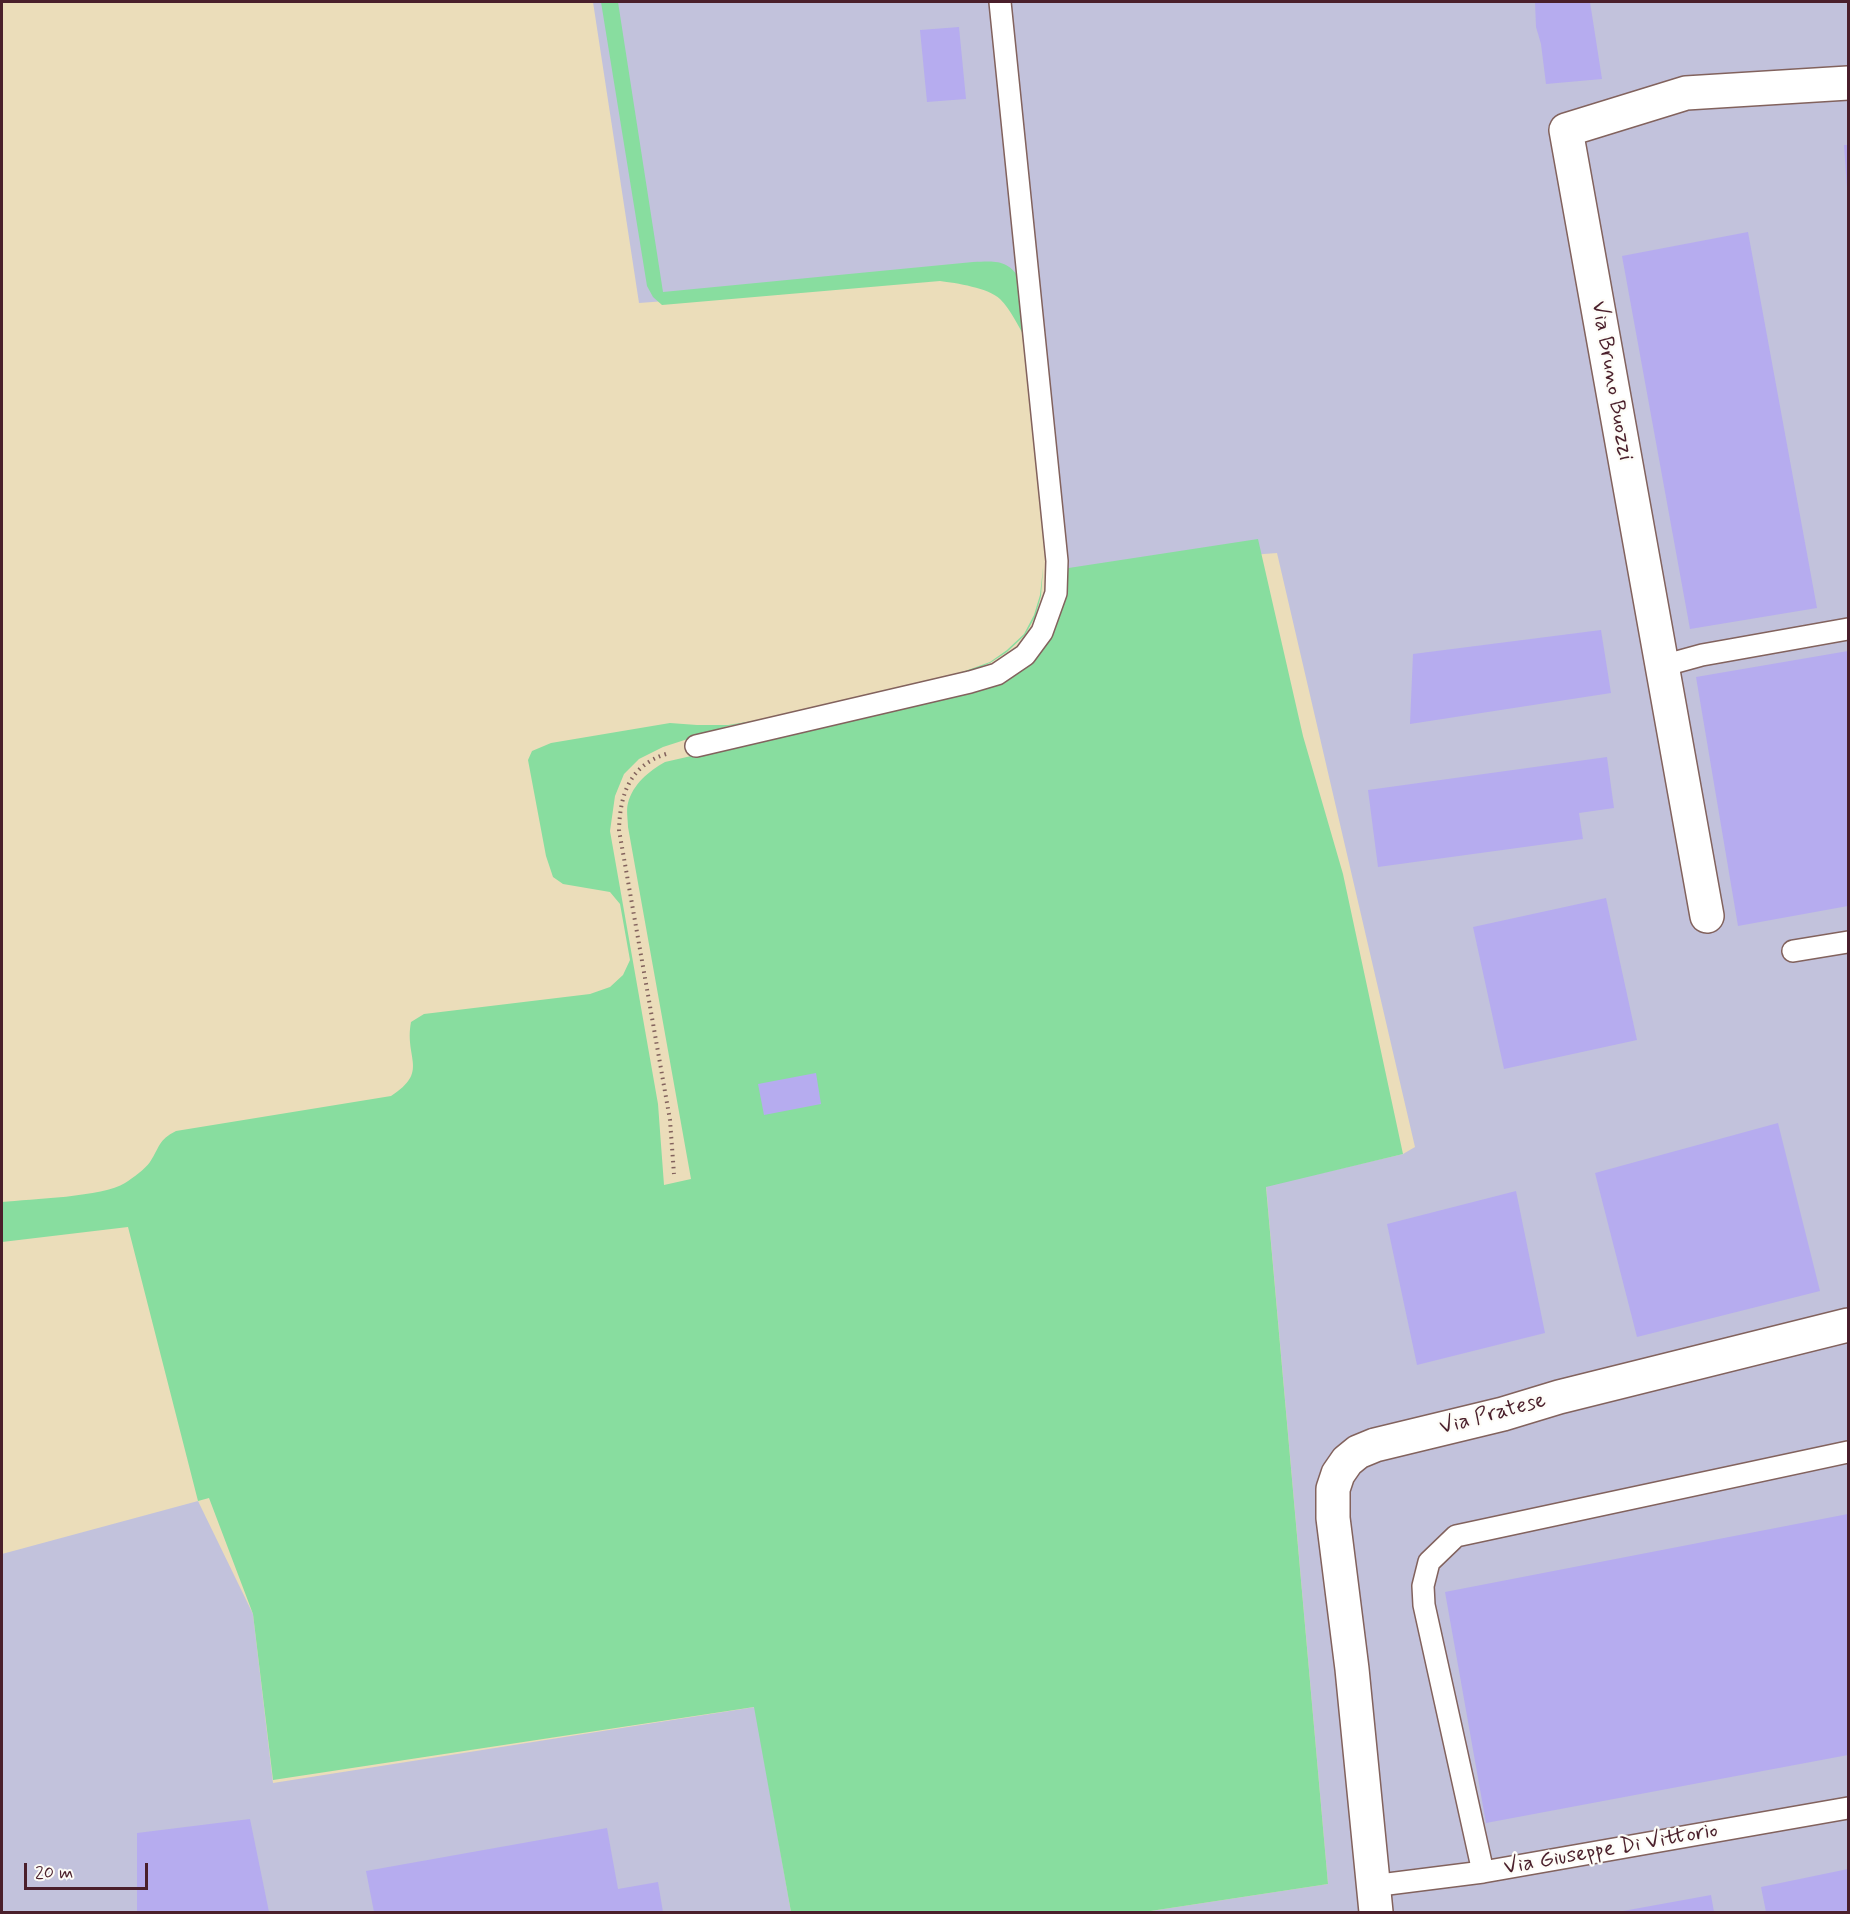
<!DOCTYPE html>
<style>
body{margin:0}
#map{position:relative;width:1850px;height:1914px;overflow:hidden;background:#ebddba;font-family:Mynerve,sans-serif}
canvas{display:block}
.frame{position:absolute;inset:0;border:3px solid #4a1f2b;pointer-events:none}
.scale{position:absolute;left:24px;top:1863px;width:124px;height:27px;box-sizing:border-box;border:3px solid #4a1f2b;border-top:0;padding-left:8px;font-size:18px;line-height:21px;white-space:nowrap;color:#4a1f2b;-webkit-text-stroke:4px #fdfcf7;paint-order:stroke}
</style>
<div id="map">
<canvas width="1850" height="1914"></canvas>
<div class="frame"></div>
<div class="scale">20 m</div>
</div>
<script>
const ctx = document.querySelector('canvas').getContext('2d');
ctx.lineJoin = 'round';
function fill(path, color) {
  ctx.fillStyle = color;
  ctx.fill(path, 'evenodd');
}
function stroke(path, color, width, dash) {
  ctx.strokeStyle = color;
  ctx.lineWidth = width;
  ctx.lineCap = dash ? 'butt' : 'round';
  ctx.setLineDash(dash || []);
  ctx.stroke(path);
}
function drawText(font, color, halo, rows, align = 'center') {
  ctx.font = font + ' Mynerve,sans-serif';
  ctx.lineWidth = 4.5;
  ctx.setLineDash([]);
  ctx.textBaseline = 'middle';
  ctx.strokeStyle = halo;
  ctx.fillStyle = color;
  for (const [text, x, y, turn = 0] of rows) {
    ctx.save();
    ctx.translate(x, y);
    ctx.rotate((+turn || 0) * Math.PI / 180);
    ctx.textAlign = isNaN(turn) ? turn : align;
    if (halo) ctx.strokeText(text, 0, 0);
    ctx.fillText(text, 0, 0);
    ctx.restore();
  }
}
const industrial = new Path2D(`
 M 593,2 L 1848,2 L 1848,1912 L 1144,1912 L 1328,1884 L 1266,1186 L 1403,1154 L 1415,1147 L 1277,553 L 1068,569 L 1024,274 L 639,303 Z
 M 198,1501 L 253,1614 L 273,1783 L 755,1707 L 791,1912 L 2,1912 L 2,1554 Z`);
const green = new Path2D(`
 M 601,2 L 618,2 L 663,292 L 973,262 C 997,261 1008,259 1022,282 L 1042,517 L 1043,569 L 1041,596 L 1035,617 L 1025,635 L 1007,652 L 990,663 L 965,673 L 771,718 L 728,726 L 663,747 L 639,759 L 624,774 L 615,796 L 610,831 L 658,1104 L 664,1185 L 691,1179 L 628,827 C 628,820 626,810 628,803 C 633,784 649,771 665,762 L 958,695 C 1032,667 1056,651 1062,569 L 1258,539 L 1303,736 L 1343,874 L 1403,1154 L 1266,1187 L 1328,1884 L 1144,1912 L 791,1912 L 754,1707 L 273,1780 L 253,1614 L 209,1498 L 198,1501 L 128,1227 L 2,1242 L 2,1202 C 31,1199 103,1197 125,1183 C 133,1178 145,1169 150,1162 C 160,1147 158,1140 176,1131 L 391,1096 C 430,1071 404,1059 411,1022 L 424,1014 L 590,994 L 610,987 L 623,975 L 630,960 L 620,904 L 610,892 L 563,884 L 553,877 L 546,856 L 528,760 L 532,751 L 551,743 L 670,723 L 697,725 L 728,725 L 771,718 L 927,682 L 965,671 L 990,662 L 1007,650 L 1024,634 L 1034,615 L 1040,595 L 1043,568 L 1042,516 L 1026,339 C 1018,326 1011,310 1000,299 C 989,288 956,283 940,281 L 662,305 L 653,297 L 647,286 Z`);
const building = new Path2D(`
 M 1535,2 L 1590,2 L 1602,79 L 1546,84 L 1541,44 L 1536,27 Z
 M 959,27 L 966,99 L 927,102 L 920,30 Z
 M 1844,145 L 1848,145 L 1848,188 L 1847,188 Z
 M 1748,232 L 1817,608 L 1690,629 L 1622,256 Z
 M 1601,630 L 1611,693 L 1410,724 L 1413,654 Z
 M 1848,651 L 1848,906 L 1738,926 L 1696,677 Z
 M 1607,757 L 1614,808 L 1579,813 L 1583,839 L 1378,867 L 1368,790 Z
 M 1606,898 L 1637,1040 L 1504,1069 L 1473,927 Z
 M 816,1073 L 821,1104 L 764,1115 L 758,1084 Z
 M 1778,1123 L 1820,1291 L 1637,1337 L 1595,1173 Z
 M 1516,1191 L 1545,1333 L 1417,1365 L 1387,1224 Z
 M 1848,1514 L 1848,1755 L 1486,1823 L 1445,1592 Z
 M 250,1819 L 269,1912 L 137,1912 L 137,1833 Z
 M 607,1828 L 618,1889 L 658,1882 L 663,1912 L 374,1912 L 366,1871 Z
 M 1848,1869 L 1848,1912 L 1766,1912 L 1761,1887 Z
 M 1711,1895 L 1714,1912 L 1623,1912 L 1623,1911 Z`);
const path = new Path2D(`
 M 666,754 C 629,766 620,795 619,830 L 670,1120 L 674,1174`);
const service = new Path2D(`
 M 1662,666 L 1702,655 L 1848,629
 M 696,746 L 970,682 L 997,674 L 1025,655 L 1042,632 L 1056,593 L 1057,561 L 1000,2
 M 1793,951 L 1848,942
 M 1483,1872 L 1424,1605 L 1423,1586 L 1429,1562 L 1456,1536 L 1848,1452
 M 1372,1886 L 1483,1872 L 1848,1808`);
const minor = new Path2D(`
 M 1707,916 L 1566,130 L 1686,93 L 1848,83
 M 1376,1912 L 1352,1669 L 1333,1518 L 1333,1489 L 1338,1474 L 1347,1461 L 1358,1452 L 1375,1445 L 1503,1414 L 1559,1397 L 1848,1325`);
const streetNames = [
 ["Via Bruno Buozzi",1611,381,80],
 ["Via Pratese",1493,1415,-15],
 ["Via Giuseppe Di Vittorio",1611,1850,-10]
];
fill(industrial, '#c2c2dc');
fill(green, '#88dd9f');
fill(building, '#b6acef');
stroke(service, '#82625d', 24);
stroke(minor, '#82625d', 36);
stroke(path, '#82625d', 4, [1.5, 4.5]);
stroke(service, '#fff', 21);
stroke(minor, '#fff', 33);
drawText('22px', '#4a1f2b', '#fdfcf7', streetNames);
</script>
